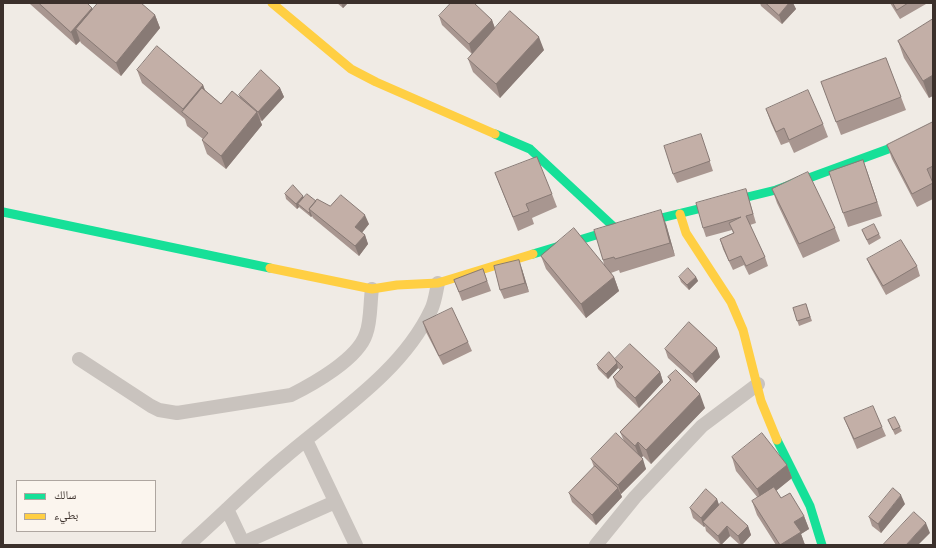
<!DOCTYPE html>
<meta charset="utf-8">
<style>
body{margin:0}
#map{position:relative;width:936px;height:548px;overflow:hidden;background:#f0ebe5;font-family:"Open Sans","Noto Naskh Arabic",sans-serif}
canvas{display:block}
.frame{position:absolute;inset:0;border:4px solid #3b302b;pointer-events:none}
.legend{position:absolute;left:16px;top:480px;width:140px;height:52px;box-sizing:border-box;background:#fbf5ee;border:1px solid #aea6a0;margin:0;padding:5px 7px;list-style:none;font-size:12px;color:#3b302b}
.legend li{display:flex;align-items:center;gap:8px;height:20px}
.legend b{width:20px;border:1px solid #aea6a0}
</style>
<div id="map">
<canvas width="936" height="548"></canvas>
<div class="frame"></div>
<ul class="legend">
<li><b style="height:5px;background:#16e098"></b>سالك</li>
<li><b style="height:5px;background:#ffcf43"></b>بطيء</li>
</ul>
</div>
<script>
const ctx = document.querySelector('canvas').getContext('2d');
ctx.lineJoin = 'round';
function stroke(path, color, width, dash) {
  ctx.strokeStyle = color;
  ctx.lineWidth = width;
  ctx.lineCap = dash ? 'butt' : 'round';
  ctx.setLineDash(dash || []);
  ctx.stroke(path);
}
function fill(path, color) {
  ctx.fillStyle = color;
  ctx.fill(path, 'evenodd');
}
const street = new Path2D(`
 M 79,359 L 151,406 L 159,410 L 177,413 L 291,395 C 313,384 358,359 366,334 C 371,322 370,302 372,289
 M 306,440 L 356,545
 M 227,509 L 244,545
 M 243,543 L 335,502
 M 188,545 C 221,516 251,485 285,457 C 335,414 402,372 431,310 C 435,302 436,292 438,283
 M 596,545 L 635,497 L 702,426 L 758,384`);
const fast = new Path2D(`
 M 495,134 L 530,149 L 616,229
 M 3,212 L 270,268
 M 533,254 L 616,229 L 776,190 L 891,148 L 933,129
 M 777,440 L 810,506 L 822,545`);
const slow = new Path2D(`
 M 272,3 L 351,69 L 376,82 L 495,134
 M 680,214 L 686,233 L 731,302 L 743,330 L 761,401 L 777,440
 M 270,268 L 372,289 L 397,285 L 438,283 L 533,254`);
const wall = new Path2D(`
 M 29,3 L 87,3 L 93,9 L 155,15 L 160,28 L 121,76 L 81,43 L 80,41 L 76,45 L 30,4 Z
 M 337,3 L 348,3 L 343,8 Z
 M 760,3 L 793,3 L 796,9 L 782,24 L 761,6 Z
 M 890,3 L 925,3 L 926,4 L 900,19 Z
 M 439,16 L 492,20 L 495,28 L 544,50 L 500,98 L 473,72 L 468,59 L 481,44 L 472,54 L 442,25 Z
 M 933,19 L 929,98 L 904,58 L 898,41 Z
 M 886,58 L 906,110 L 841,135 L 821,82 Z
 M 137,70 L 203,85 L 205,90 L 221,104 L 240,98 L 239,95 L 280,88 L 284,97 L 262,121 L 260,120 L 262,125 L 226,169 L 207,154 L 202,140 L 203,139 L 187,126 L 185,119 L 142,83 Z
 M 766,109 L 823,124 L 828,137 L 794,153 L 789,142 L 781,145 L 771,123 Z
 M 933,122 L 933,199 L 917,207 L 892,159 L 887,145 Z
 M 704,144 L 713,171 L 677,183 L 673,174 Z
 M 863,160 L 882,216 L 848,227 L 843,213 Z
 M 495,173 L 552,194 L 557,207 L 532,218 L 534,224 L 518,231 Z
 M 772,189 L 835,228 L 840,241 L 803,258 L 777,203 Z
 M 285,194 L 304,197 L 330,206 L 369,224 L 362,233 L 365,235 L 368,244 L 359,256 L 313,218 L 312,216 L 311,217 L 300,208 L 299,207 L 297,209 L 286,199 Z
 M 749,199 L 756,223 L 750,225 L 765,257 L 768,266 L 749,275 L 744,265 L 733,270 L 723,249 L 720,239 L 733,233 L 732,230 L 706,237 L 703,228 Z
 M 666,224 L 675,256 L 620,273 L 619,270 L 611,273 L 614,277 L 619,291 L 586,318 L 546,269 L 541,256 L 604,265 L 603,260 Z
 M 862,230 L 879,234 L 881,238 L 869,245 L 864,235 Z
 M 867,259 L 917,266 L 920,276 L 886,295 L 871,268 Z
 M 483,269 L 491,291 L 462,301 L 454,280 Z
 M 522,269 L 529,292 L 504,299 L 500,290 Z
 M 679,277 L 696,277 L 698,281 L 689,290 L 681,282 Z
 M 806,304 L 812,321 L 799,326 L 793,308 Z
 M 423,322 L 468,342 L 472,351 L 443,365 L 426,332 Z
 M 665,349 L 720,357 L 696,383 L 668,358 Z
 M 615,359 L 660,372 L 663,382 L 639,408 L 617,387 L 613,377 L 620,370 L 618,368 L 608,379 L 598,369 L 597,365 Z
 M 668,377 L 705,408 L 651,464 L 643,456 L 641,458 L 646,469 L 621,494 L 620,492 L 622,497 L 596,525 L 572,502 L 569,493 L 594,467 L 591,459 L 624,441 L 620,432 L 670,381 Z
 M 844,418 L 882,427 L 886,436 L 857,449 Z
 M 888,420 L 900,427 L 902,431 L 895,435 Z
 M 732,457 L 787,465 L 792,478 L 776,491 L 781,498 L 804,516 L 809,529 L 801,534 L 805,545 L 776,545 L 757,515 L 752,501 L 758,498 L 736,471 Z
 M 717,499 L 719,505 L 748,526 L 751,535 L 742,545 L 740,545 L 730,536 L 721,545 L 706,531 L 705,526 L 704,527 L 693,518 L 690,508 Z
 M 905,504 L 881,533 L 872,526 L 869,517 Z`);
const shadedWall = new Path2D(`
 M 341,3 L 348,3 L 343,8 Z
 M 789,3 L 793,3 L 796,9 L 782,24 L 779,15 Z
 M 92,8 L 97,21 L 76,29 L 80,41 L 76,45 L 71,32 Z
 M 155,15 L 160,28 L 121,76 L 116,63 Z
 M 492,20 L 495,29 L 472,54 L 469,44 Z
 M 539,37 L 544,50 L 500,98 L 496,84 Z
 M 933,75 L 933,96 L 929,98 L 923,81 Z
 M 203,85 L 208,99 L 185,115 L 183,109 Z
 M 280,88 L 284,97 L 262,121 L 258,112 Z
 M 257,112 L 262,125 L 226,169 L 221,156 Z
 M 863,160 L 868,174 L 882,216 L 877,202 Z
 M 303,196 L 305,201 L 298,204 L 299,207 L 297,209 L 296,204 Z
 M 661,210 L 666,224 L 675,256 L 670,243 Z
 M 310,211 L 312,216 L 311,217 L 309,213 Z
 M 365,215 L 369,224 L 359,236 L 355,227 Z
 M 365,235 L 368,244 L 359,256 L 355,246 Z
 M 519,260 L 522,269 L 529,292 L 525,283 Z
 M 614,277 L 619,291 L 586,318 L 581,304 Z
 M 696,277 L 698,281 L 689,290 L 687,285 Z
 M 717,348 L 720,357 L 696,383 L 692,374 Z
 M 617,363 L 618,368 L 608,379 L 606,374 Z
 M 660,372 L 663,382 L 639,408 L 635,398 Z
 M 700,394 L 705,408 L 651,464 L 646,450 Z
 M 638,442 L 643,456 L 640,459 L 635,446 Z
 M 643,459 L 646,469 L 621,494 L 618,485 Z
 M 787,465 L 792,478 L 762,502 L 757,489 Z
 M 618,488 L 622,497 L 596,525 L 592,515 Z
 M 901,495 L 905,504 L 881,533 L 878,524 Z
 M 717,499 L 720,508 L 703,522 L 705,526 L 704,527 L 701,518 Z
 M 804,516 L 809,529 L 801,534 L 805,545 L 780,545 L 794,522 Z
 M 926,523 L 930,533 L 918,545 L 906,545 Z
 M 727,526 L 730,536 L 721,545 L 718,536 Z
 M 748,526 L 751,535 L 742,545 L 741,545 L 738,536 Z`);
const building = new Path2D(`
 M 39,3 L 87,3 L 92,8 L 71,32 Z
 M 98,3 L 141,3 L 155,15 L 116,63 L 76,29 Z
 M 451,3 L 474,3 L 492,20 L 469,44 L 439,16 Z
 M 766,3 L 789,3 L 779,15 Z
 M 893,3 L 908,3 L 897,10 Z
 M 510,11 L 539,37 L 496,84 L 468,59 Z
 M 933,19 L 933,75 L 923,81 L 898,41 Z
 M 157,46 L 203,85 L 183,109 L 137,70 Z
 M 886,58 L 901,97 L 836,122 L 821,82 Z
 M 261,70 L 280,88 L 258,112 L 239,95 Z
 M 202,88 L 221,104 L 232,91 L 257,112 L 221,156 L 202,140 L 208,133 L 182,112 Z
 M 808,90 L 823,124 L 789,140 L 784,128 L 776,132 L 766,109 Z
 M 933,122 L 933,166 L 927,169 L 933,183 L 912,194 L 887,145 Z
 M 701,134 L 710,161 L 673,174 L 664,146 Z
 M 537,157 L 552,194 L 526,204 L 529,211 L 513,217 L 495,173 Z
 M 863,160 L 877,202 L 843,213 L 829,172 Z
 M 808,172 L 835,228 L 799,244 L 772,189 Z
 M 293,185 L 303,196 L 296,204 L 285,194 Z
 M 746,189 L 753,214 L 746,216 L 765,257 L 746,266 L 741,256 L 729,261 L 720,239 L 734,233 L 729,223 L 741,217 L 703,228 L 696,203 Z
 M 307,194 L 316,201 L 309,209 L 310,211 L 309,213 L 298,204 Z
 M 341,195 L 365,215 L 355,227 L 365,235 L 355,246 L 309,209 L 317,199 L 330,206 Z
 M 661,210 L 670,243 L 615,259 L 614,257 L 603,260 L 594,230 Z
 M 874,224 L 879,234 L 867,240 L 862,230 Z
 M 574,228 L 614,277 L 581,304 L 541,256 Z
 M 901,240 L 917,266 L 883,286 L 867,259 Z
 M 519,260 L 525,283 L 500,290 L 494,266 Z
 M 688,268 L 696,277 L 687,285 L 679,277 Z
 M 483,269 L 487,281 L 459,292 L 454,280 Z
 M 806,304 L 810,317 L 797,321 L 793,308 Z
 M 452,308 L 468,342 L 439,356 L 423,322 Z
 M 689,322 L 717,348 L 692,374 L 665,349 Z
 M 630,344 L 660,372 L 635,398 L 613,377 L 623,367 L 615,359 Z
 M 609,352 L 615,359 L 617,363 L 606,374 L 597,365 Z
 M 676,370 L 700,394 L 646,450 L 638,442 L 635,446 L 620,432 L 671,380 L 668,377 Z
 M 873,406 L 882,427 L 854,439 L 844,418 Z
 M 895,417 L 900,427 L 893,430 L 888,420 Z
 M 616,433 L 643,459 L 618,485 L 591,459 Z
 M 762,433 L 787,465 L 757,489 L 732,457 Z
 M 595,466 L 618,488 L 592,515 L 569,493 Z
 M 774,487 L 781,498 L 790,493 L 804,516 L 794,522 L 801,532 L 780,545 L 752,501 Z
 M 893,488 L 901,495 L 878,524 L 869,517 Z
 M 706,489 L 717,499 L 701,518 L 690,508 Z
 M 722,502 L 748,526 L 738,536 L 727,526 L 718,536 L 703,522 Z
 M 914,512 L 926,523 L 906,545 L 883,545 Z`);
stroke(street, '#c9c3be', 14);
stroke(fast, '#16e098', 9);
stroke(slow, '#ffcf43', 9);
fill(wall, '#a89690');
fill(shadedWall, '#887a75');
fill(building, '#c3afa7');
stroke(building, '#887a75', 1);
</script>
